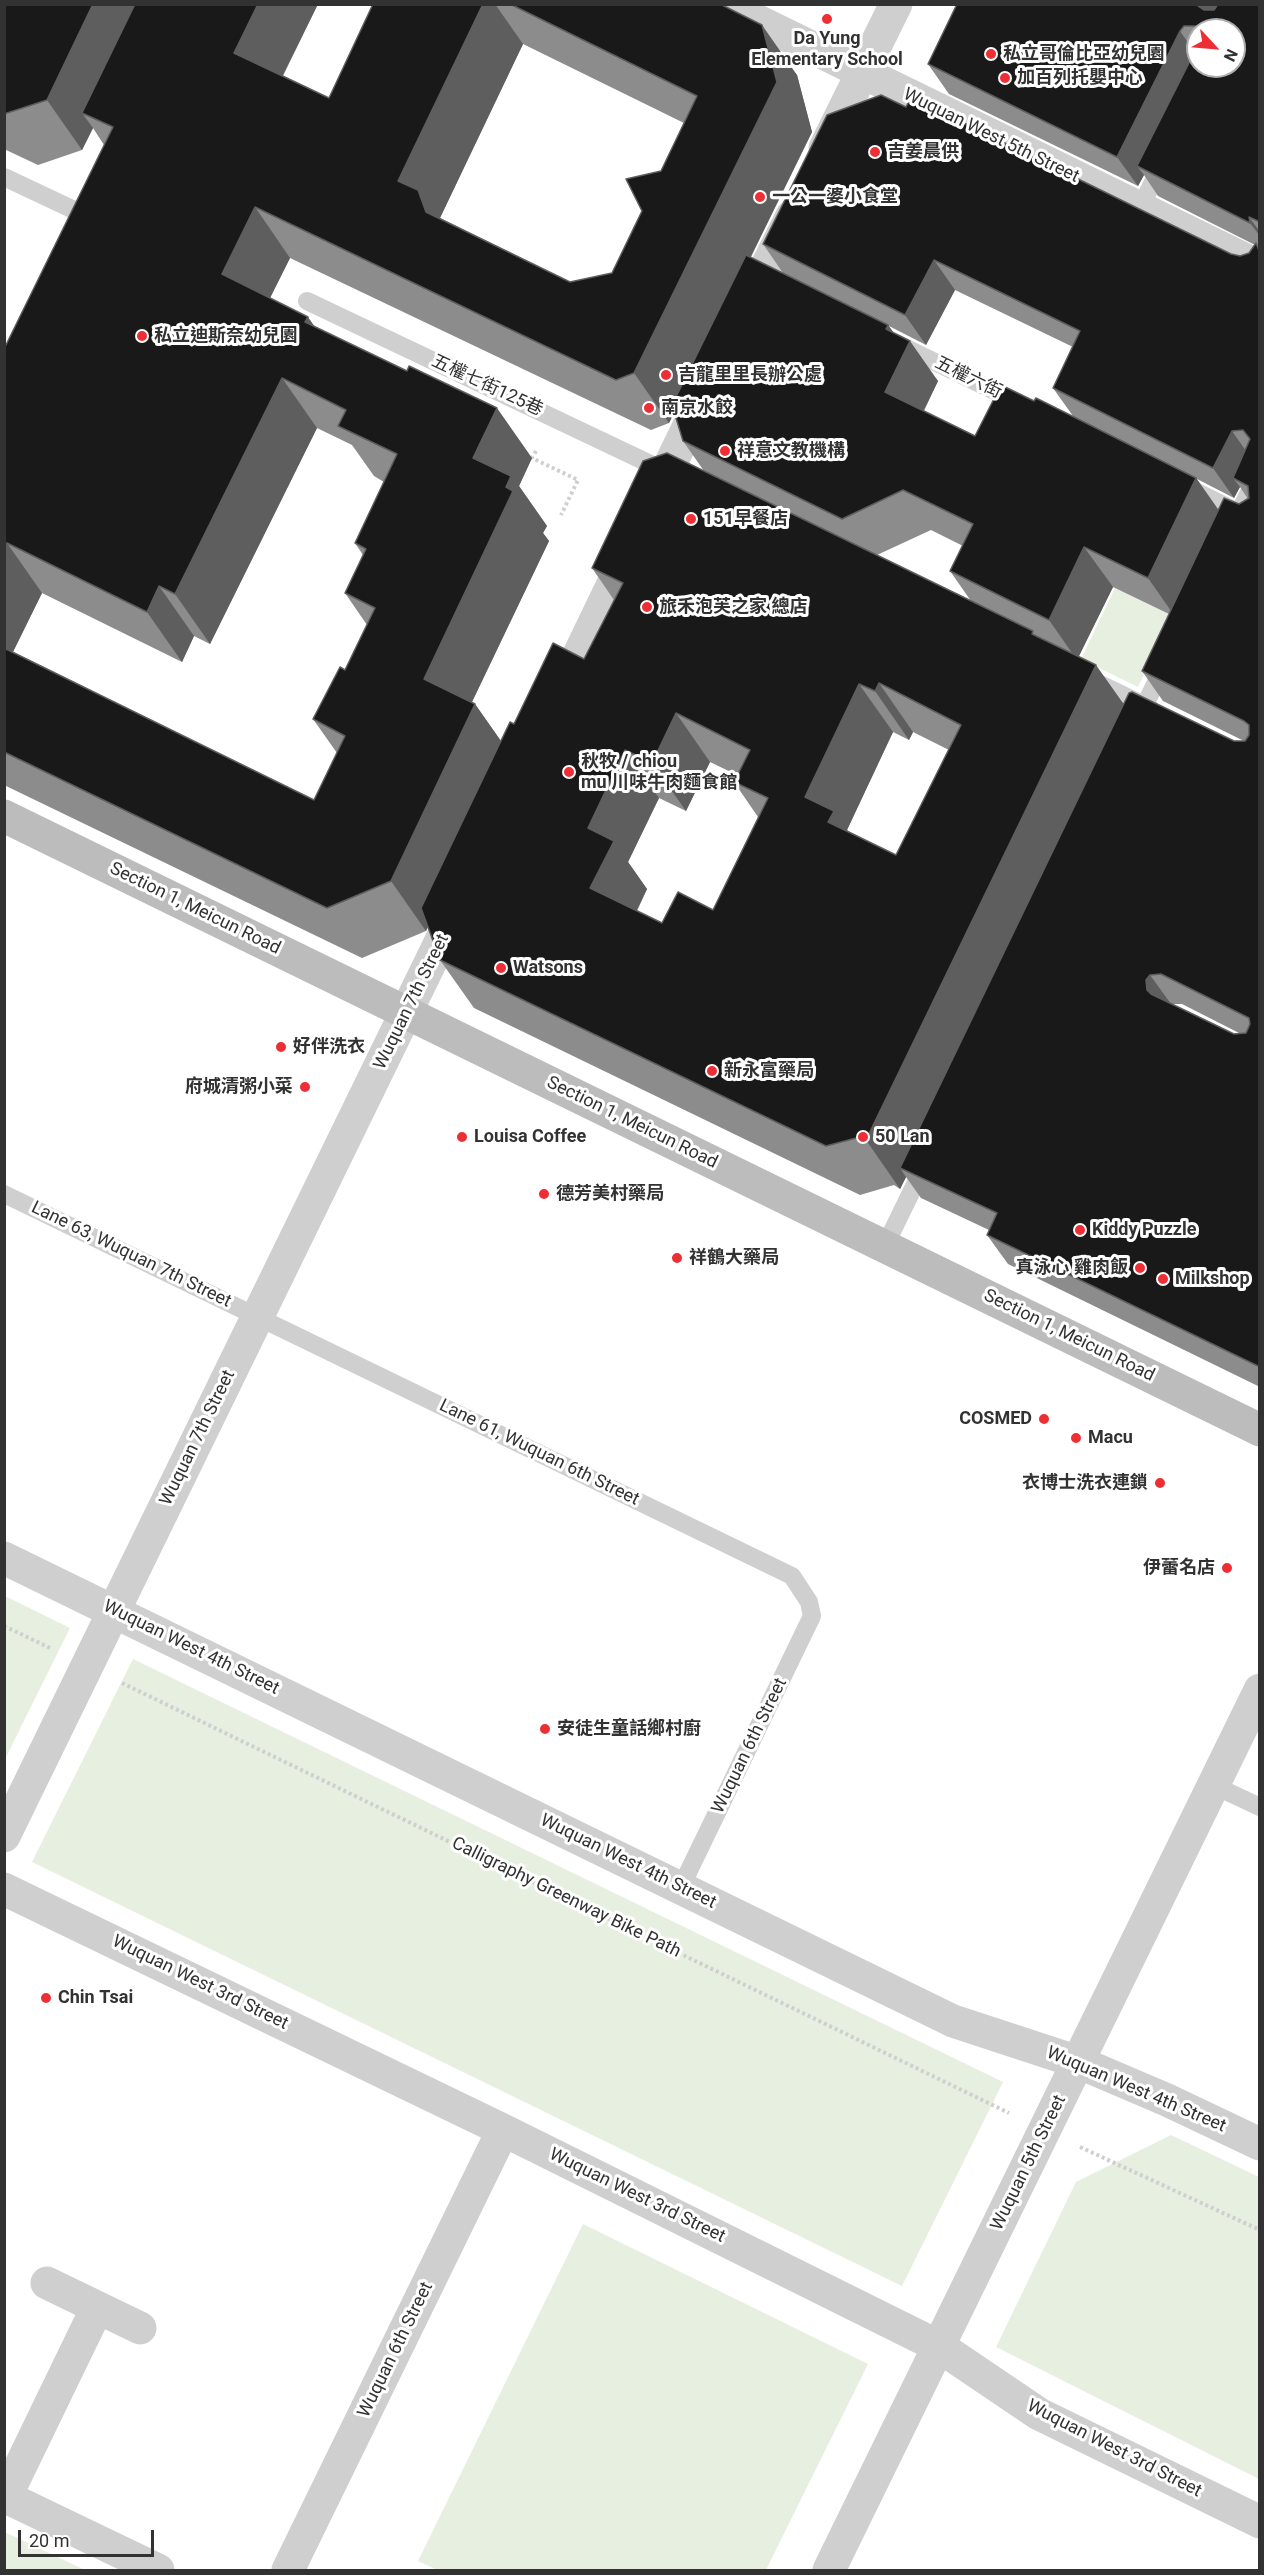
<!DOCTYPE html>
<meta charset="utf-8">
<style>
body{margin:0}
#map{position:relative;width:1264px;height:2575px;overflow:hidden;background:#fff;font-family:Roboto,sans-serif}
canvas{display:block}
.frame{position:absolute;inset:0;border:6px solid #323232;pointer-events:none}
.north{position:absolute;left:1186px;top:18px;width:60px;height:60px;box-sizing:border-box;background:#fff;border:2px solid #adadad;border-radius:50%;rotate:116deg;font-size:16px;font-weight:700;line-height:24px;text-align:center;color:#323232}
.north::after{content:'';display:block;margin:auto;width:21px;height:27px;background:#ed2f35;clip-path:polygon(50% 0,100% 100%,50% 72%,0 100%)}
.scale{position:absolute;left:18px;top:2530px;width:136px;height:27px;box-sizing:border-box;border:3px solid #323232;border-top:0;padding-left:8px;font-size:18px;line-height:21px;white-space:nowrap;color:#323232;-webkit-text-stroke:4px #fff;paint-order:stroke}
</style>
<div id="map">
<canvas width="1264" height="2575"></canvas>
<div class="frame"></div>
<div class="north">N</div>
<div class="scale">20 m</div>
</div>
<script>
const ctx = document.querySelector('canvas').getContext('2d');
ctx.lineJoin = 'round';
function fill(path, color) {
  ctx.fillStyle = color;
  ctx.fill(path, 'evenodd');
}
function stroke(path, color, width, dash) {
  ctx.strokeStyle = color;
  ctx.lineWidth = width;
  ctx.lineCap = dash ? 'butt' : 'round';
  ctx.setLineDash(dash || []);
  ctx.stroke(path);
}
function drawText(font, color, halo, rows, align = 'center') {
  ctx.font = font + ' Roboto,"Noto Sans TC",sans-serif';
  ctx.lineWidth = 6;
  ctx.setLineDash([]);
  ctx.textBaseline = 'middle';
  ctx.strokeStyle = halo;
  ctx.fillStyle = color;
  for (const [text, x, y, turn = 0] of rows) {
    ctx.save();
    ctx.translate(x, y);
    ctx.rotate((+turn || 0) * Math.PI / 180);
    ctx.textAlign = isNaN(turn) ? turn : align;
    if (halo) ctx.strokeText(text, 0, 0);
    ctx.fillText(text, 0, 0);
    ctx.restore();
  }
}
const green = new Path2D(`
 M 1115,588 L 1173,616 L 1138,687 L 1081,659 Z
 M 5,1596 L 70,1628 L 5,1759 Z
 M 133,1659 L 1003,2082 L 902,2286 L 32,1862 Z
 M 1171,2135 L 1259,2177 L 1259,2479 L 996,2347 L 1076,2182 Z
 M 583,2224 L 868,2364 L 766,2570 L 437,2570 L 418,2561 Z
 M 5,2532 L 85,2570 L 5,2570 Z`);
const path = new Path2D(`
 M 536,451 L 532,458 L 578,480 L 561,515
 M 4,1626 L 50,1648
 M 122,1683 L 1009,2113
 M 1080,2147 L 1260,2230`);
const lane = new Path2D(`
 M 4,177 L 74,210
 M 1140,208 L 1162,164
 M 307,301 L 665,471
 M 898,344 L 1019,403
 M 1189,488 L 1260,523
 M 1234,523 L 1260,470
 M 1094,681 L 1150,708
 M 1139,717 L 1164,666
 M 4,1194 L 792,1576 L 809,1602 L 812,1616 L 681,1887
 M 885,1246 L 924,1166
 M 1213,1785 L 1260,1807`);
const street = new Path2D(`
 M 723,4 L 1260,267
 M 825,148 L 896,4
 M 748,304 L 792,216
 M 655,496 L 702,399
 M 559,696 L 628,553
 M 4,1558 L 953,2021 L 1078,2062 L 1167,2100 L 1260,2144
 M 4,1836 L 456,910
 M 4,1889 L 503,2130 L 940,2347 L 1039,2414 L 1260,2522
 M 47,2283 L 140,2328
 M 4,2496 L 158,2570
 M 6,2496 L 97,2308
 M 288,2570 L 503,2130
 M 829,2570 L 1260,1690`);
const secondary = new Path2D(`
 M 4,816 L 1260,1430`);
const wall = new Path2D(`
 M 4,4 L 318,4 L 283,76 L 329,98 L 373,4 L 720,4 L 797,75 L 812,132 L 751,257 L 783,273 L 763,244 L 906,107 L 1231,254 L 1240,256 L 1249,253 L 1255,245 L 1158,196 L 1144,175 L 1138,186 L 949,94 L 928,64 L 1260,4 L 1260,1387 L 1008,1264 L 987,1235 L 989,1230 L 921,1198 L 906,1177 L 900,1189 L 894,1185 L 860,1195 L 474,1008 L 440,960 L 428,926 L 426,931 L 362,958 L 4,785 L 4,349 L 104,145 L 93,128 L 82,150 L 38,165 L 4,149 ZM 1198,30 L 1234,30 L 1198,66 ZM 523,44 L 684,123 L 612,273 L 570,282 L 440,218 ZM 290,258 L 651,430 L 669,423 L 674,413 L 683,441 L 704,471 L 592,568 L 614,600 L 584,659 L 514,724 L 501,741 L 475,704 L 472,702 L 549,541 L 543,533 L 547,526 L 519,486 L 532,458 L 314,326 L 270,298 ZM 955,290 L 1073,347 L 1053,388 L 1073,416 L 1034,401 L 975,436 L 924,411 L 938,381 L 893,332 L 889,326 L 926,345 ZM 317,428 L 352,445 L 374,476 L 384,482 L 355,543 L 363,555 L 345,593 L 367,625 L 345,670 L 313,719 L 337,753 L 314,800 L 13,652 L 42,593 L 182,662 L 194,636 L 210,644 ZM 1197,479 L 1234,498 L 1240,487 L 1248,499 L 1239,504 L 1218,509 ZM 931,530 L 963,546 L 950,571 L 971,601 L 877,555 ZM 1113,587 L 1169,614 L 1142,671 L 1163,701 L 1244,741 L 1234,741 L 1124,704 L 1079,656 ZM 893,732 L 909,740 L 913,732 L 949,750 L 896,855 L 848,831 L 847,830 ZM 710,762 L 737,775 L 734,782 L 758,817 L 713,910 L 662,923 L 637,911 L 647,889 L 628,862 L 659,798 L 686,811 ZM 1172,1004 L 1182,1004 L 1241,1034 L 1234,1034 Z`);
const shadedWall = new Path2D(`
 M 93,4 L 153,4 L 82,113 L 93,128 L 82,150 L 47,100 Z
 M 258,4 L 318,4 L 269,103 L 234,53 Z
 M 483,4 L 495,4 L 523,44 L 439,220 L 453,241 L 398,181 Z
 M 1198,4 L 1229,4 L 1219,25 L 1198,6 Z
 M 762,25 L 797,75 L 812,132 L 669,423 L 634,373 Z
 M 1180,31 L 1198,57 L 1137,166 L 1144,175 L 1138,186 L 1117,157 Z
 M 255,207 L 290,258 L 257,324 L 222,274 Z
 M 1249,217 L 1260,232 L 1260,236 L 1250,223 Z
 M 934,260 L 955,290 L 926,345 L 905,315 Z
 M 308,317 L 343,367 L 305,322 Z
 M 888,325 L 906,350 L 910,341 L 938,381 L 913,432 L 885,392 L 886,329 Z
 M 282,378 L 317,428 L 210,644 L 175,594 Z
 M 497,408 L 532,458 L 519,486 L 547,526 L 543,533 L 549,541 L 459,729 L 424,679 L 473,458 Z
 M 1232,431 L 1253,461 L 1233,478 L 1240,487 L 1234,498 L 1213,468 Z
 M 1196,478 L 1224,518 L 1176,618 L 1148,578 Z
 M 7,543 L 42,593 L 4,670 L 4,548 Z
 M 1084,547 L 1113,587 L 1077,660 L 1049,620 Z
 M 159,586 L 194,636 L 182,662 L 147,612 Z
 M 1096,665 L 1130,713 L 900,1168 L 906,1177 L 900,1189 L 866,1140 Z
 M 879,683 L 913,732 L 909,740 L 875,691 Z
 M 859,684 L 893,732 L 847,830 L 867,860 L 839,846 L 805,797 Z
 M 475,704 L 510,754 L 426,931 L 391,881 Z
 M 676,713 L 710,762 L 686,811 L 652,763 Z
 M 625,750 L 659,798 L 628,862 L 647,889 L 624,937 L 590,888 L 588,828 Z
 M 1150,975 L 1171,1004 L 1167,1010 L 1147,990 L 1146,980 Z`);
const building = new Path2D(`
 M 4,4 L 93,4 L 47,100 L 4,114 Z
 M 135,4 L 258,4 L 234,53 L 329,98 L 373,4 L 483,4 L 398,181 L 418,190 L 426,212 L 570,282 L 612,273 L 642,211 L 626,179 L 661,171 L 697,96 L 510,4 L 720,4 L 762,25 L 777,82 L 634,373 L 616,380 L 255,207 L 222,274 L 308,317 L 305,322 L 407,371 L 409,366 L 497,408 L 473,458 L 511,476 L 506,487 L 513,491 L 424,679 L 475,704 L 391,881 L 327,908 L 4,752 L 4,648 L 314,800 L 345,736 L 313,719 L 340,667 L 345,670 L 375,608 L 345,593 L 366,549 L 355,543 L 397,454 L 338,426 L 346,410 L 282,378 L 175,594 L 159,586 L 147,612 L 7,543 L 4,548 L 4,349 L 113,127 L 82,113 Z
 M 957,4 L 1198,4 L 1198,6 L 1204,10 L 1214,10 L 1218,4 L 1260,4 L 1260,222 L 1249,217 L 1250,223 L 1137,166 L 1198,45 L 1198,66 L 1234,66 L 1234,30 L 1199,30 L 1195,26 L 1184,26 L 1180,31 L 1117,157 L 928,64 Z
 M 881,95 L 906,107 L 911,97 L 1231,254 L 1240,256 L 1249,253 L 1256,243 L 1260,253 L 1260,1367 L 987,1235 L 997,1213 L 900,1168 L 1129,693 L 1132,692 L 1234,741 L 1245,741 L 1249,735 L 1249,725 L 1244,721 L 1142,671 L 1224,498 L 1239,504 L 1249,498 L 1248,486 L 1233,478 L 1250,439 L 1243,430 L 1232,431 L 1213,468 L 1053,388 L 1080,331 L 934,260 L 905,315 L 763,244 L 827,115 ZM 1161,974 L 1249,1018 L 1250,1024 L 1246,1033 L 1234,1034 L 1151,994 L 1147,990 L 1146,980 L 1150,975 Z
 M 746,255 L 888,325 L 886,329 L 910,341 L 885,392 L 975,436 L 1001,385 L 1034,401 L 1036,398 L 1196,478 L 1148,578 L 1084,547 L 1049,620 L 950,571 L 973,524 L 903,490 L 842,519 L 683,441 L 672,405 Z
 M 667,453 L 1033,631 L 1032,634 L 1096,665 L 866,1140 L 860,1137 L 826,1146 L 440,960 L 421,908 L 510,722 L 514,724 L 553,643 L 584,659 L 623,583 L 592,568 L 643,461 ZM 879,683 L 961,725 L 896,855 L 828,822 L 834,811 L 805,797 L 859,684 L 875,691 ZM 676,713 L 750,750 L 734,782 L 768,798 L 713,910 L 678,892 L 662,923 L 590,888 L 614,841 L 588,828 L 625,750 L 652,763 Z`);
const markers = [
 [827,19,6,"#ed2f35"],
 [991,54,6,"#ed2f35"],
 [1005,78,6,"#ed2f35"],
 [875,152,6,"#ed2f35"],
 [760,197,6,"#ed2f35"],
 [142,336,6,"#ed2f35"],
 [666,375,6,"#ed2f35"],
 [649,408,6,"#ed2f35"],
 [725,451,6,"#ed2f35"],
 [691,519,6,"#ed2f35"],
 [647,607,6,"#ed2f35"],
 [569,772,6,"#ed2f35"],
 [501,968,6,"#ed2f35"],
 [281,1047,6,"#ed2f35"],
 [712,1071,6,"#ed2f35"],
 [305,1087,6,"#ed2f35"],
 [462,1137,6,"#ed2f35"],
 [863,1137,6,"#ed2f35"],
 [544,1194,6,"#ed2f35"],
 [1080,1230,6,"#ed2f35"],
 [677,1258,6,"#ed2f35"],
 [1140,1268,6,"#ed2f35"],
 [1163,1279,6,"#ed2f35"],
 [1044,1419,6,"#ed2f35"],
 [1076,1438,6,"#ed2f35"],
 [1160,1483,6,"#ed2f35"],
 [1227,1568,6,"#ed2f35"],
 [545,1729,6,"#ed2f35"],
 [46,1998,6,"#ed2f35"]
];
const poiNames = [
 ["Da Yung",827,39,"center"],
 ["Elementary School",827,60,"center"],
 ["私立哥倫比亞幼兒園",1003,54],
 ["加百列托嬰中心",1017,78],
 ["吉姜晨供",887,152],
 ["一公一婆小食堂",772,197],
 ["私立迪斯奈幼兒園",154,336],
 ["吉龍里里長辦公處",678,375],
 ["南京水餃",661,408],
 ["祥意文教機構",737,451],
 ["151早餐店",703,519],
 ["旅禾泡芙之家 總店",659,607],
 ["秋牧 / chiou",581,762],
 ["mu 川味牛肉麵食館",581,783],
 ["Watsons",513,968],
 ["好伴洗衣",293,1047],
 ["新永富藥局",724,1071],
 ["府城清粥小菜",293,1087,"right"],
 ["Louisa Coffee",474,1137],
 ["50 Lan",875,1137],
 ["德芳美村藥局",556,1194],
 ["Kiddy Puzzle",1092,1230],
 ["祥鶴大藥局",689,1258],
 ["真泳心 雞肉飯",1128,1268,"right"],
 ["Milkshop",1175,1279],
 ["COSMED",1032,1419,"right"],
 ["Macu",1088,1438],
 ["衣博士洗衣連鎖",1148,1483,"right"],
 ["伊蕾名店",1215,1568,"right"],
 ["安徒生童話鄉村廚",557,1729],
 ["Chin Tsai",58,1998]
];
const streetNames = [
 ["Wuquan West 5th Street",991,136,26],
 ["五權六街",968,378,26],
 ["五權七街125巷",487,386,25],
 ["Section 1, Meicun Road",195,909,26],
 ["Wuquan 7th Street",412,1002,-64],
 ["Section 1, Meicun Road",632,1123,26],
 ["Lane 63, Wuquan 7th Street",131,1255,26],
 ["Section 1, Meicun Road",1069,1336,26],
 ["Wuquan 7th Street",198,1438,-64],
 ["Lane 61, Wuquan 6th Street",539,1453,26],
 ["Wuquan West 4th Street",191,1648,26],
 ["Wuquan 6th Street",750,1746,-64],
 ["Wuquan West 4th Street",628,1862,26],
 ["Calligraphy Greenway Bike Path",566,1898,26],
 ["Wuquan West 3rd Street",200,1983,26],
 ["Wuquan West 4th Street",1136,2090,23],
 ["Wuquan 5th Street",1029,2163,-64],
 ["Wuquan West 3rd Street",637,2196,26],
 ["Wuquan 6th Street",396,2350,-64],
 ["Wuquan West 3rd Street",1114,2449,27]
];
fill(green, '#e7efe0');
stroke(path, '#cfcfcf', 4, [3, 3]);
stroke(lane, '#cfcfcf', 18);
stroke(street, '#cfcfcf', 33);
stroke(secondary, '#bcbcbc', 33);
fill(wall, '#8c8c8c');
fill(shadedWall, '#5e5e5e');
fill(building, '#191919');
stroke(building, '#5e5e5e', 1.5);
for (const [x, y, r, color] of markers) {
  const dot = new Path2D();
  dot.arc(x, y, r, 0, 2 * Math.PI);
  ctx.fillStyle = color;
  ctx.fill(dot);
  stroke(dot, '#fff', 2);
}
drawText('bold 18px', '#323232', '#fff', poiNames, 'left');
drawText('18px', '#323232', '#fff', streetNames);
</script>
